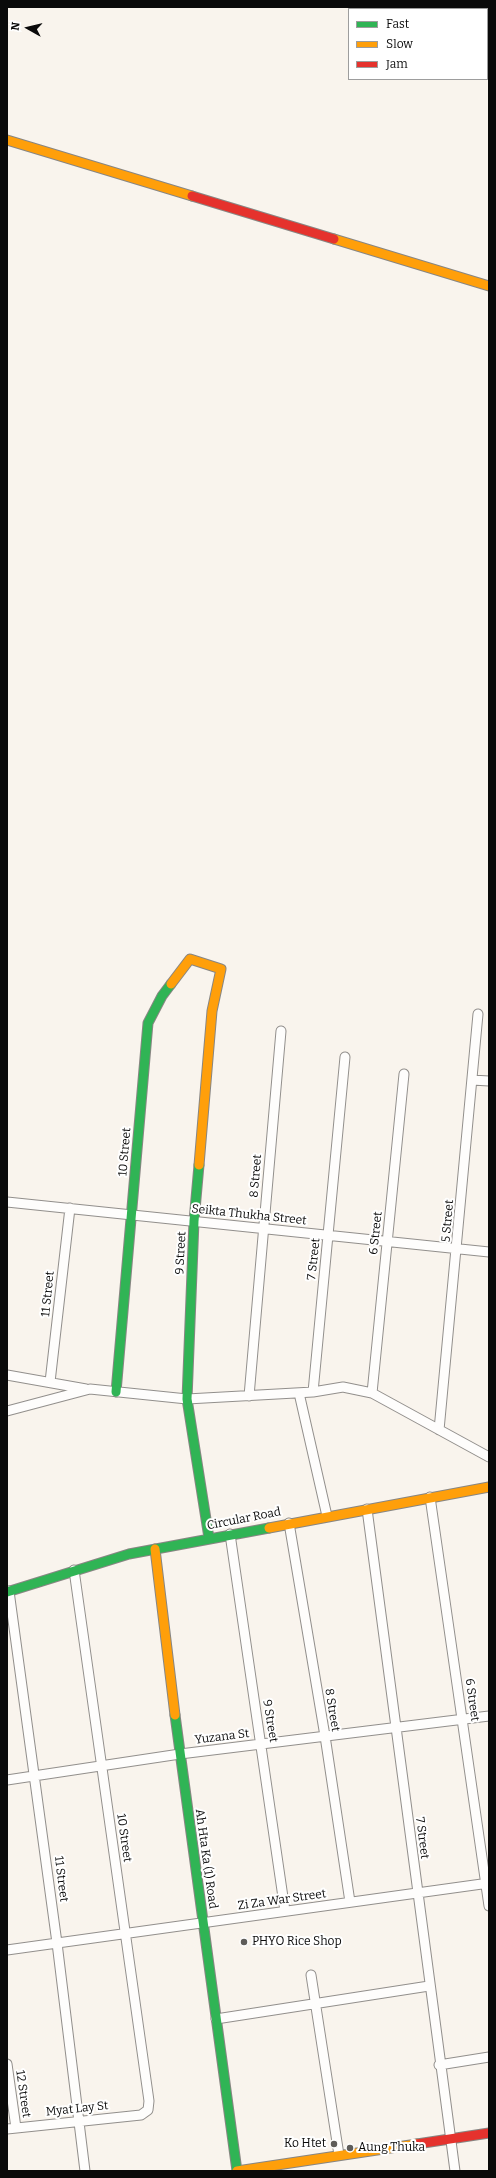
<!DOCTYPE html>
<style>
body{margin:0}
#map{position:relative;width:496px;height:2178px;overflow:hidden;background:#f9f4ed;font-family:Bitter,serif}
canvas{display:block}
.frame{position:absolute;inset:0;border:8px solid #0a0a0a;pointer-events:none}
.legend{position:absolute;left:348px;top:8px;width:140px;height:72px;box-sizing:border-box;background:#fff;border:1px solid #9d9d9d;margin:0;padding:5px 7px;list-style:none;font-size:12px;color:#0a0a0a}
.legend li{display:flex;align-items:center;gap:8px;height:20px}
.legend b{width:20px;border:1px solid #9d9d9d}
.north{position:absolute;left:8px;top:8px;width:40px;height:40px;-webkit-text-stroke:3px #fff;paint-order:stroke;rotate:278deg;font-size:11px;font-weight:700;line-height:16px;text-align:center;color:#0a0a0a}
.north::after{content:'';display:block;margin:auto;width:14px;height:18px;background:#0a0a0a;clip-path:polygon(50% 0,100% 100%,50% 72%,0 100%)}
</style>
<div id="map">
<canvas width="496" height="2178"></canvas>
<div class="frame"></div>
<ul class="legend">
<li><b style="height:5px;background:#30b455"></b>Fast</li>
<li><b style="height:5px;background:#ff9f0a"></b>Slow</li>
<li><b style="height:5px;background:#e5322d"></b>Jam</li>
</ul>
<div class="north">N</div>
</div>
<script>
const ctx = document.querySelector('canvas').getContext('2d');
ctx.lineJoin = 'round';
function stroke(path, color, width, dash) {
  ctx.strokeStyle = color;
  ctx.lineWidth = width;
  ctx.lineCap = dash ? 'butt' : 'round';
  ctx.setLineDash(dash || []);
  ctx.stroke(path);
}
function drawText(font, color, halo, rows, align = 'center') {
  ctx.font = font + ' Bitter,serif';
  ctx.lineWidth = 4;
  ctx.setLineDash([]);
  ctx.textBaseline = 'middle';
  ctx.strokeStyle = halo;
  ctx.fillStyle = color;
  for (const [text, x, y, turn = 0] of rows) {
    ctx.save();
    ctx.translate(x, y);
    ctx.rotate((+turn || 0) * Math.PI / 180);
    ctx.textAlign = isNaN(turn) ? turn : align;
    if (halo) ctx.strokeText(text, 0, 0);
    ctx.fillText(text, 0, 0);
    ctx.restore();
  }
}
const street = new Path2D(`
 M 472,1080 L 489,1081
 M 7,1202 L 489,1252
 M 7,1375 L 86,1389
 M 50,1382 L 70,1208
 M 313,1392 L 345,1057
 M 299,1393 L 327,1516
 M 372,1393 L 404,1074
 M 249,1396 L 281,1031
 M 7,1411 L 90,1389 L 187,1399 L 313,1392 L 343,1387 L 372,1393 L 489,1457
 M 439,1430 L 478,1014
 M 430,1497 L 489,1906
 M 367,1509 L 455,2171
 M 289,1523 L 325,1736 L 350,1902
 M 230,1534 L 285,1911
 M 9,1591 L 57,1943 L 85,2171
 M 7,1780 L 180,1754 L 489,1716
 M 7,1950 L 489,1883
 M 311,1975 L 339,2155
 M 216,2019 L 429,1986
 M 7,2064 L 16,2128
 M 439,2065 L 489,2057
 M 7,2129 L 141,2115 L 148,2110 L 149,2101 L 74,1570`);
const fast = new Path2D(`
 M 199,1165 L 194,1221 L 187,1399 L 209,1538
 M 116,1392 L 148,1023 L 162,996 L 171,984
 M 7,1592 L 129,1554 L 269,1528
 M 175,1715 L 237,2171`);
const slow = new Path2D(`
 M 7,140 L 192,196
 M 334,239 L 489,286
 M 171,984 L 190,959 L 221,969 L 212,1011 L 199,1165
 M 269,1528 L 489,1487
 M 155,1549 L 175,1715
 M 237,2171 L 417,2144`);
const jam = new Path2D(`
 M 192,196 L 334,239
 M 417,2144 L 489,2133`);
const markers = [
 [244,1942,4,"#5e5c59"],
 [334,2144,4,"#5e5c59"],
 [350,2148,4,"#5e5c59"]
];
const streetNames = [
 ["10 Street",125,1152,-85],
 ["8 Street",256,1176,-85],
 ["Seikta Thukha Street",249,1215,6],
 ["5 Street",448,1221,-85],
 ["6 Street",376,1233,-84],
 ["9 Street",181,1253,-87],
 ["7 Street",314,1259,-84],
 ["11 Street",48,1294,-84],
 ["Circular Road",244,1519,-11],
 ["6 Street",472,1700,82],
 ["8 Street",332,1710,81],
 ["9 Street",270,1721,81],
 ["Yuzana St",222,1737,-7],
 ["10 Street",124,1838,82],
 ["7 Street",422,1838,83],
 ["Ah Hta Ka (1) Road",206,1859,82],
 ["11 Street",61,1879,83],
 ["Zi Za War Street",282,1900,-8],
 ["12 Street",23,2094,82],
 ["Myat Lay St",77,2109,-6]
];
const poiNames = [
 ["PHYO Rice Shop",252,1942],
 ["Ko Htet",326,2144,"right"],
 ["Aung Thuka",358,2148]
];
stroke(street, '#928f8c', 11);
stroke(fast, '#888683', 11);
stroke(slow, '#888683', 11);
stroke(jam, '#888683', 11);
stroke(street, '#fefdfc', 9);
stroke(fast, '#30b455', 9);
stroke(slow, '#ff9f0a', 9);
stroke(jam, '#e5322d', 9);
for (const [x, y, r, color] of markers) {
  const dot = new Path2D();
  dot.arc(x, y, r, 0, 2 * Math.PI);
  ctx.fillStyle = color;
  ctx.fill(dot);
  stroke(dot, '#fff', 1.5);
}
drawText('12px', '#0a0a0a', '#fff', streetNames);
drawText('12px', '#0a0a0a', '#fff', poiNames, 'left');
</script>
